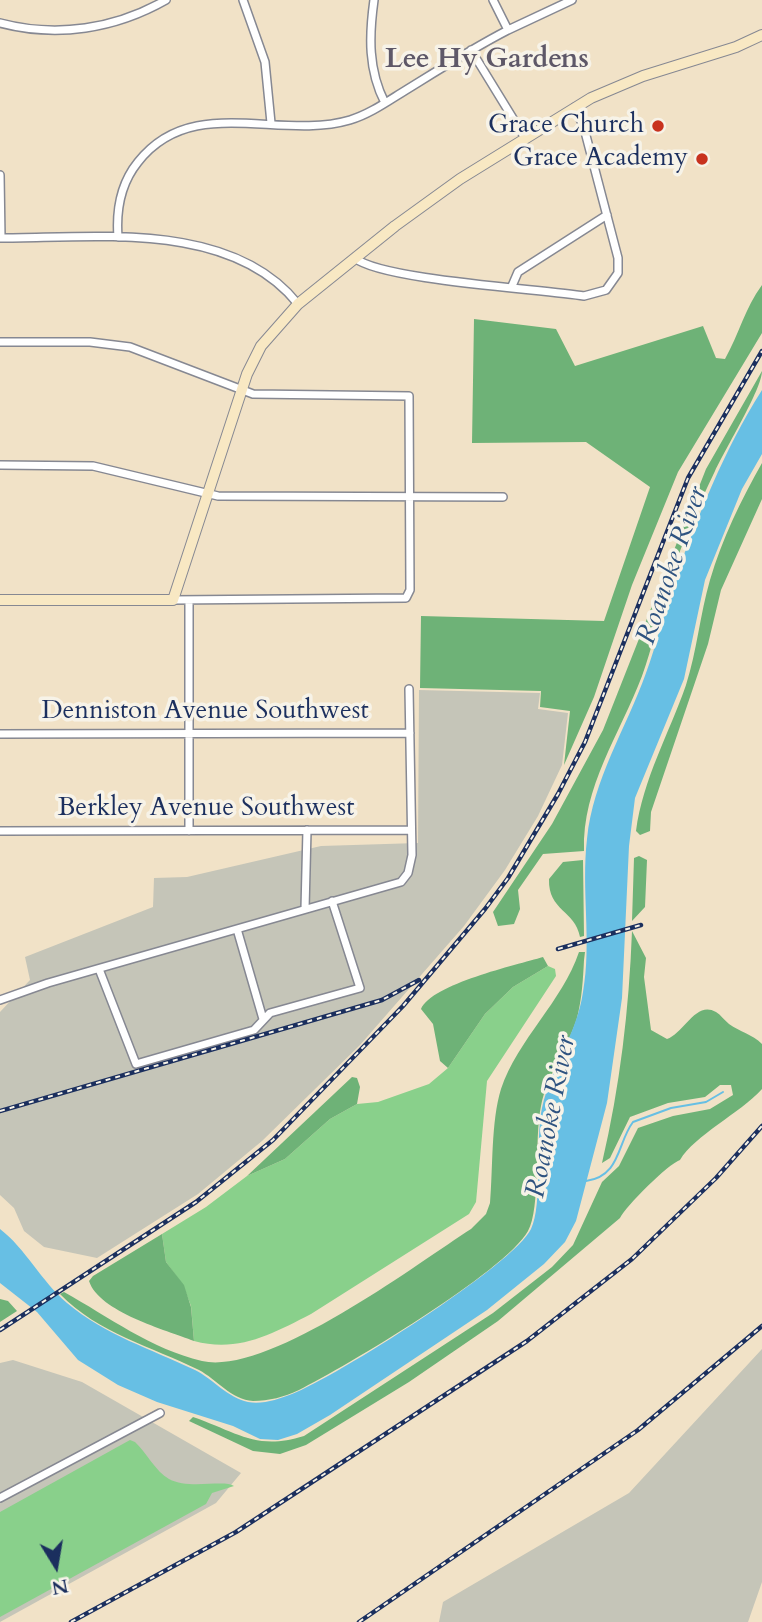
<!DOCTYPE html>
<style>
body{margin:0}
#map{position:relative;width:762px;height:1622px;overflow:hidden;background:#f1e2c7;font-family:Cardo,serif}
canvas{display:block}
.north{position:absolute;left:21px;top:1531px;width:70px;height:70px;-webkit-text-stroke:5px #f7f3e8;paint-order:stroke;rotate:169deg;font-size:19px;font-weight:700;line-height:28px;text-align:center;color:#1b2f5e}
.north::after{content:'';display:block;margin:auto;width:24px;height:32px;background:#1b2f5e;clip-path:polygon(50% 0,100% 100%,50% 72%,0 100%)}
</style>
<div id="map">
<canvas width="762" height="1622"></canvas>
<div class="north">N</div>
</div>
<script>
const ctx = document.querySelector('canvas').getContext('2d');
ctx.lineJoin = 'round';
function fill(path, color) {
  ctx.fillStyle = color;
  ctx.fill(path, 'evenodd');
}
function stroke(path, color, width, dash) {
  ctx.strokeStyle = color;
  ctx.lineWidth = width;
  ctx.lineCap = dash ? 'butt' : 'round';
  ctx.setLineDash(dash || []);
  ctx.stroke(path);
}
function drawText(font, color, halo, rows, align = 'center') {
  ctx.font = font + ' Cardo,serif';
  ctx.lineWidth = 7;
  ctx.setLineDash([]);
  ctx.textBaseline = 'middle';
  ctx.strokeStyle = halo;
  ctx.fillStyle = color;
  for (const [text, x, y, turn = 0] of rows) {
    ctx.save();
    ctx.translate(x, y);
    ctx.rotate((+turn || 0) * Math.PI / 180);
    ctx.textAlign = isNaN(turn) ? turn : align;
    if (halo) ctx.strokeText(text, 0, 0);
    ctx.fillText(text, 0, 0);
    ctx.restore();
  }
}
const industrial = new Path2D(`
 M 419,690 L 540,693 L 538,709 L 568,713 L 562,765 L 538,816 L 505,870 L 464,926 L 360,1045 L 262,1141 L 198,1194 L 97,1258 L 44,1247 L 24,1231 L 14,1208 L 0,1195 L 0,1012 L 30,980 L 25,957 L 153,907 L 154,878 L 187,877 L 321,846 L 418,843 Z
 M 762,1349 L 762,1582 L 748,1622 L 439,1622 L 443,1602 L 629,1493 Z
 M 13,1360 L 82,1382 L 241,1473 L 216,1503 L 0,1622 L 0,1363 Z`);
const green = new Path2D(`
 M 548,966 L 555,969 L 556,976 L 487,1081 L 476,1202 L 469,1214 L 311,1314 C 272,1334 238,1353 194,1341 L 191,1306 L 183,1285 L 166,1262 L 162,1234 L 206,1207 L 247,1176 L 285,1159 L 330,1119 L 357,1104 L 378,1102 L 429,1084 L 448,1068 L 485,1014 L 513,987 Z
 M 130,1440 L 135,1442 C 146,1452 156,1472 169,1479 C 189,1490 224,1479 234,1486 L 212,1493 L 206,1504 L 0,1617 L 0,1512 Z`);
const forest = new Path2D(`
 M 762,285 L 762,333 L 678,472 L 632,585 L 594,697 L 564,765 L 570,711 L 540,707 L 541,691 L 420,688 L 421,616 L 604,621 L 650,487 L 586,442 L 472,443 L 474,319 L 556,329 L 575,366 L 703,326 L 716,358 L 725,359 C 739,334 745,308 762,285 Z
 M 762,371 C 762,389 725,449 715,471 C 697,509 679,549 667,589 C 659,618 652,648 642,676 C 620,734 582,787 584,851 L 543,854 L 518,890 L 520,909 L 514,924 L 498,926 L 493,912 L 552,824 L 603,730 L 706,469 Z
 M 762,463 L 762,499 L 721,590 L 708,644 L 651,812 L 650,831 L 640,835 L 636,831 C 643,779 669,734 686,685 C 697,651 700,614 710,580 C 722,539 741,500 762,463 Z
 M 639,856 L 647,860 L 645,907 L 632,921 L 634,858 Z
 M 583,860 L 584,936 L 580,937 C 575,910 548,911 549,879 L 563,862 Z
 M 632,931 L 646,958 L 644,977 L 651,1030 L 667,1039 C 684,1033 696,1000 716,1012 C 721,1015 724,1020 729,1024 C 740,1032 752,1034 762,1044 L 762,1089 C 739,1114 695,1135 680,1160 C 668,1164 626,1206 620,1218 L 498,1321 L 409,1382 L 306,1445 L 280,1454 L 253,1451 L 189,1421 L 193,1417 C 237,1432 256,1451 304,1436 L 493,1313 L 552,1267 L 573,1245 L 602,1182 L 619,1166 L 638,1128 L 673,1116 L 710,1109 L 733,1095 L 731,1085 L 720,1085 L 705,1097 L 668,1103 L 630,1117 L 610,1158 L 602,1163 C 620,1086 629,1010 632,931 Z
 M 579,952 L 585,952 L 584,960 C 583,979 582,999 577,1018 C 568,1048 547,1075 541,1106 C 534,1139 541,1208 528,1231 C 505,1272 345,1367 299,1390 C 284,1397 269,1401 253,1401 C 232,1400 216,1379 199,1370 C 151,1346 99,1334 60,1294 L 64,1292 C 109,1317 151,1349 202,1361 C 268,1376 415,1265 471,1229 L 486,1214 L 490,1203 C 493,1169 491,1121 501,1089 C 518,1039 562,1002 579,952 Z
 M 543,957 L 548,966 L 513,987 L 485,1014 L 448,1068 L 440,1061 L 433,1024 L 421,1009 C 432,984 516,965 543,957 Z
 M 352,1077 L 357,1078 L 360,1087 L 357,1104 L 330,1119 L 285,1159 L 247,1176 Z
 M 162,1234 L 166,1262 L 184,1285 L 191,1307 L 194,1341 C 166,1330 99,1312 89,1281 L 93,1276 Z
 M 0,1299 L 8,1301 L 17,1311 L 0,1322 Z`);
const water = new Path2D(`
 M 762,390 L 762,454 L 742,489 L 705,580 L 684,679 L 635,798 L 629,846 L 622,998 L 607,1103 L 576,1221 L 565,1242 L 544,1264 L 487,1310 L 330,1415 L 297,1434 L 278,1440 L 260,1439 L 233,1426 L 157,1402 L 118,1385 L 78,1360 L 37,1312 L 0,1283 L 0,1229 C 26,1249 41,1281 67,1303 C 105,1335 151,1349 195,1370 C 213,1379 228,1398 248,1402 C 262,1405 279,1399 292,1394 C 334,1378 514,1265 531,1229 C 543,1205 535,1140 542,1108 C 551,1067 577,1034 583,992 C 592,942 581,890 587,839 C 593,779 626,729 646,673 C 657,644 663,614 673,585 C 697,518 724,450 762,390 Z`);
const stream = new Path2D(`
 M 586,1181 C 621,1176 617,1143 633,1122 L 671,1108 L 706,1102 L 723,1092`);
const street = new Path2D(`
 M 243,0 L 265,62 L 271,123
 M 374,0 C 369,36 368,70 385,103
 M 493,0 L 508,30 L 572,0
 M 0,23 C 57,38 115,29 166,0
 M 471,50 L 525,138
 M 0,175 L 1,238
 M 118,237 C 116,210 121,183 138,162 C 192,93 279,141 350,120 C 370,114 388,101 406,90 C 440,69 473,48 508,30
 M 0,238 C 95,238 231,220 298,304
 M 355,258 C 381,280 540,289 584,296 L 606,290 L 618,273 L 618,258 L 584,128 L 575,107
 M 512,286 L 518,272 L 607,215
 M 0,342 L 90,342 L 130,347 L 253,394 L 409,396 L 410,590 L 406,598 L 173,600
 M 0,465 L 93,466 L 218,496 L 503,497
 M 189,600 L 189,831
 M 0,734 L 410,733
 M 0,831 L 411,830
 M 305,909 L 307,830
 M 237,929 L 263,1019
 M 99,969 L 136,1064 L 254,1030 L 270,1013 L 360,988 L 332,901
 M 0,1000 L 48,983 L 401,882 L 408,873 L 412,855 L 409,689
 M 0,1498 L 160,1413`);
const secondary = new Path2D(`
 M 0,600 L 173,600 L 247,374 L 261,346 L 298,304 L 395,226 L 460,179 L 591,98 L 643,76 L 736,47 L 762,35`);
const rail = new Path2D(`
 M 558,949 L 641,925
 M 0,1111 L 382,1000 L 419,980
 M 0,1330 L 196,1202 L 273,1140 L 403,1006 L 485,909 L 508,878 L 558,794 L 585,742 L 688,478 L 762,351
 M 71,1622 L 236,1532 L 527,1341 L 632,1259 L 716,1178 L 762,1126
 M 359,1622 L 638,1430 L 762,1326`);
const markers = [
 [658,126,7,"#c8321e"],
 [702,159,7,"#c8321e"]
];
const poiNames = [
 ["Grace Church",644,126],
 ["Grace Academy",688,159]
];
const streetNames = [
 ["Denniston Avenue Southwest",205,712],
 ["Berkley Avenue Southwest",206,809]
];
const neighbourhoodNames = [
 ["Lee Hy Gardens",487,61]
];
const waterNames = [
 ["Roanoke River",673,566,-71],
 ["Roanoke River",552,1117,-79]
];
fill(industrial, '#c5c5b8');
fill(green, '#89d08b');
fill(forest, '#6eb277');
fill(water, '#67bfe4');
stroke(stream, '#67bfe4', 2);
stroke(street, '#868892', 10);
stroke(secondary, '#868892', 12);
stroke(street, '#fff', 7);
stroke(secondary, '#f8e8c3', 10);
stroke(rail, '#1b2f5e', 4.5);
stroke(rail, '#f7f3e8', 2, [5]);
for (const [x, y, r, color] of markers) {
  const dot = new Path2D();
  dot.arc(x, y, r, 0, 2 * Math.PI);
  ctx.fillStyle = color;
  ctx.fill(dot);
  stroke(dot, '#f7f3e8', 2.5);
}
drawText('26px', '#1b2f5e', '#f7f3e8', poiNames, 'right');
drawText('26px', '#1b2f5e', '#f7f3e8', streetNames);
drawText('bold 28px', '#5e5868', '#f7f3e8', neighbourhoodNames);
drawText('italic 28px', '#2e5380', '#f7f3e8', waterNames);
</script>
